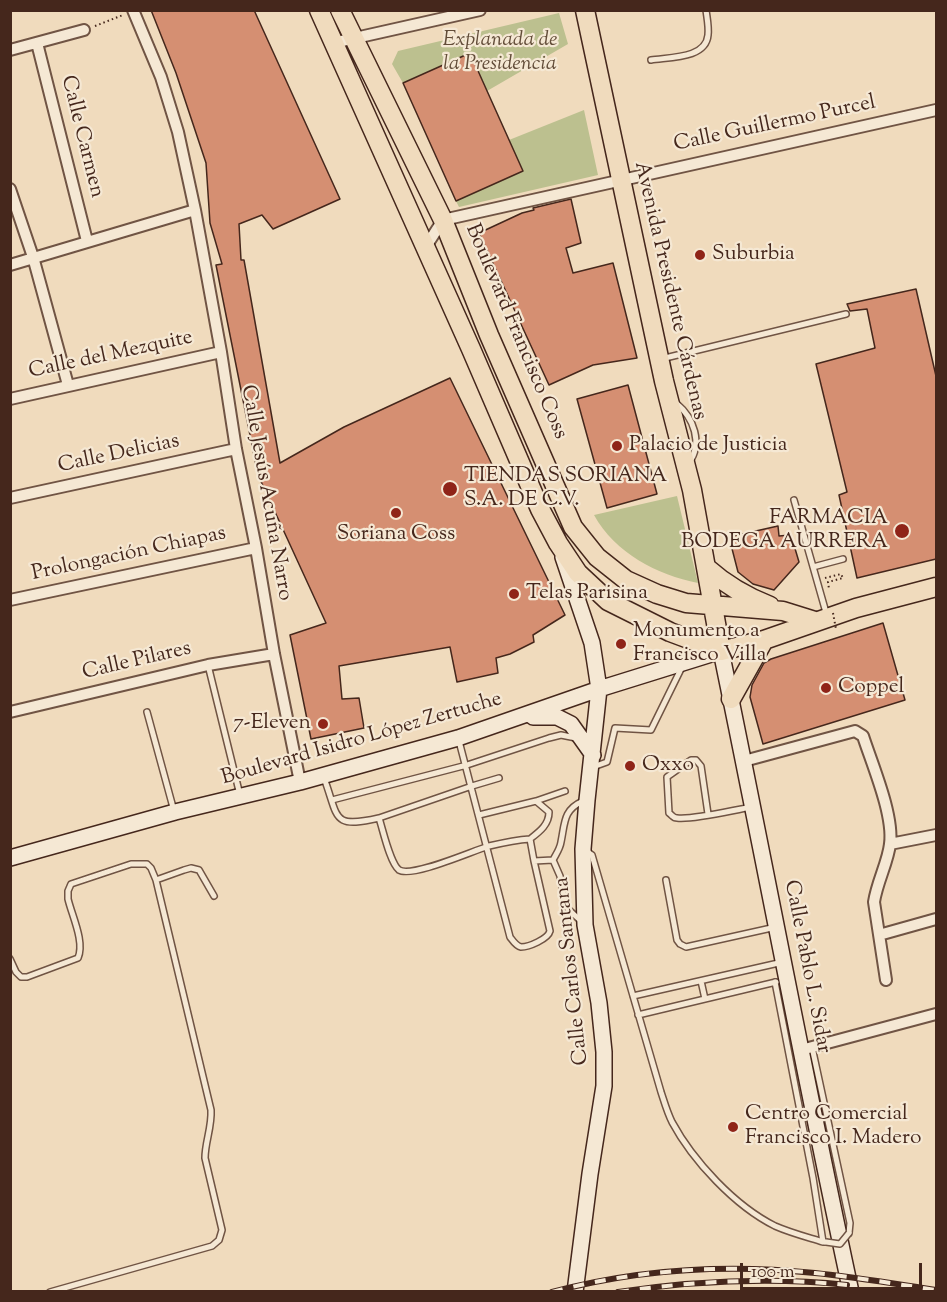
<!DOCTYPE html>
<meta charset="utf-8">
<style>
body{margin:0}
#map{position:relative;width:947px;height:1302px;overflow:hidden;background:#f0dbbd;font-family:"Sorts Mill Goudy",serif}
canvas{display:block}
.frame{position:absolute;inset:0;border:12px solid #45271c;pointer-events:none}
.scale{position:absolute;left:740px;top:1263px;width:182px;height:27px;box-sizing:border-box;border:3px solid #45271c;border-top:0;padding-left:8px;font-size:18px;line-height:21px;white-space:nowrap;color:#45271c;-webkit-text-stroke:4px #f5e8d4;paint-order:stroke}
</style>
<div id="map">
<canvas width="947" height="1302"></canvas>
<div class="frame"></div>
<div class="scale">100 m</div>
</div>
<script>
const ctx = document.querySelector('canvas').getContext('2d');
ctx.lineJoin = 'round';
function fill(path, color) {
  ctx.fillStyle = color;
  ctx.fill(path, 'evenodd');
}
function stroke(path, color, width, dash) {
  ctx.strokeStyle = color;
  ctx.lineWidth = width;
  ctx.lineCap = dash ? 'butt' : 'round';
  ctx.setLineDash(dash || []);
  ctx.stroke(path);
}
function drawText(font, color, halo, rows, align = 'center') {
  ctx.font = font + ' "Sorts Mill Goudy",serif';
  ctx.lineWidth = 4.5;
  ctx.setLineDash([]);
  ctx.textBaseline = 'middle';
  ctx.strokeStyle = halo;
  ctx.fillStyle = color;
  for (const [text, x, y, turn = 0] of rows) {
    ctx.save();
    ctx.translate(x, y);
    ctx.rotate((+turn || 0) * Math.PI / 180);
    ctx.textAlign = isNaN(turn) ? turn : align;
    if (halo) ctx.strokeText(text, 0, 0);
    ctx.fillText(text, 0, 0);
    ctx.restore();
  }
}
const green = new Path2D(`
 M 559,13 L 568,44 L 487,91 L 470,53 L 403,83 L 392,64 L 398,51 Z
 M 584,110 L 598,175 L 459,207 L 456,201 L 523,171 L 509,140 Z
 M 677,496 L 698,583 C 657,575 615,553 594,515 Z`);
const building = new Path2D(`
 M 151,10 L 254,10 L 340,199 L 273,229 L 262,215 L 239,224 L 241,260 L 244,260 L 280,463 L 344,427 L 450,378 L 565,615 L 533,635 L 534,642 L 510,654 L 496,658 L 498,673 L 457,682 L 450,647 L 339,666 L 342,699 L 359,698 L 364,728 L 311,739 L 290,635 L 326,623 L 258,475 L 216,265 L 222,264 L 210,223 L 206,163 L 176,73 Z
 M 470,53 L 523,171 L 456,201 L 403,83 Z
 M 571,199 L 581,243 L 566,248 L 573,273 L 613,263 L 637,358 L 593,365 L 549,385 L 479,233 L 522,213 L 534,210 L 533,208 Z
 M 916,289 L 936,376 L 936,559 L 857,578 L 839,495 L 847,492 L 816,364 L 875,348 L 867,309 L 850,311 L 847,304 Z
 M 628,385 L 657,494 L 607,508 L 577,399 Z
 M 778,526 L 779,536 L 791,535 L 799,562 L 774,590 L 753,584 L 738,572 L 729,537 Z
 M 883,623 L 905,700 L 763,744 L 750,697 L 752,685 L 764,663 L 771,659 Z`);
const path = new Path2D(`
 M 95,26 L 123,15
 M 825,578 L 841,574 L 843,578 L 828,582 L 829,589`);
const lane = new Path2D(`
 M 651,60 C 669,57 706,59 708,35 C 709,27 707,18 706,10
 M 661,359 L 846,314
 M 676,403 C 694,418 703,443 689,463
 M 794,500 L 827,616
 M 813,567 L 843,559
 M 208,665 L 240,795
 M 147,712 L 174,811
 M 459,741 L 510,937 C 513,941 516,946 521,947 C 529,947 548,939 550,931 L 534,861
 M 593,767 L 607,762 L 615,728 L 651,730 L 682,667
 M 324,778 C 339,818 331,829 379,818 C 383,830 390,863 399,870 C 412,878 472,851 489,846 C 502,843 516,840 530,839 L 534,861 L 553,860
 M 332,800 L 467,765 L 549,738 L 561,735 L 576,738
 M 536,801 L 565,791
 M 708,814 L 701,766 L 696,760 L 691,760 L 667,777 L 669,813 C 673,816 673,818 677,818 C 695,820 733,810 752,807
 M 479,815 L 536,801 L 549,812 C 549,825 539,832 530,839
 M 379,818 L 472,786 L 499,778
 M 585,850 L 592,855 L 661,1092 C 664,1101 667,1112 672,1122 C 693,1161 735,1206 775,1226 C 791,1233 807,1237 823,1242
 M 553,860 L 560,876 L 565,902 L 568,909 L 582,922
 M 553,860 C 556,854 560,849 561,842 C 565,823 563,810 583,801
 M 156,880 L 184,870 L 191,868 L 199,870 L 214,896
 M 666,880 L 677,940 L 680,944 L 686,947 L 776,927
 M 10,959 L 16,972 L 21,977 L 27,977 L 78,958 C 85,942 72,916 68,899 L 68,891 L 71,884 L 131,864 L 147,864 L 151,868 L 156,880 L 211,1110 C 212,1127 205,1142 205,1158 L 222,1230 L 219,1240 L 212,1246 L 50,1292
 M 701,981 L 705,999
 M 775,982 L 813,1178 L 823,1242 L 825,1242
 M 633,996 L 783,962
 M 638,1015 L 776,982
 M 812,1047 L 850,1223 L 849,1233`);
const street = new Path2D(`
 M 133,10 L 161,77 L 178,132 L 195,210 L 221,352 L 236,449 L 256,548 L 274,654 L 300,782
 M 37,43 L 87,241
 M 333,43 L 480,10
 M 10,50 L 84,30
 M 10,189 L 33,257 L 68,385
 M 425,248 L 443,220 L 936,110
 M 10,265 L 195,210
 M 10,399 L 221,352
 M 10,498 L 236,449
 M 10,600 L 256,548
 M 10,712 L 208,665 L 274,654
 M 744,761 L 855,731 L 863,736 C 872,764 894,815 890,844 C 888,862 877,882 874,902 L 886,980
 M 890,844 L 936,835
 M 879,935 L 936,919
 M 801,1050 L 936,1014`);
const secondary = new Path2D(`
 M 563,557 L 592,643 L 599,689 L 587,800 L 583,849 L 585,925 L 599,1003 L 604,1052 L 604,1086 L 590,1174 L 575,1292
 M 533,717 L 557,717 L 571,724 L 593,755
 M 10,858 L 175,812 L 300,782 L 458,738 L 599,689 L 721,651 C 765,864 805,1079 851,1292`);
const primary = new Path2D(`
 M 319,10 L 471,349 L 540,509 L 558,543 L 578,573 L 608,601 L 670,632 L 721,651
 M 340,10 L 443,220 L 489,335 L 573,527 L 597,557 L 626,580 L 657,594 L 686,603 L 783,611 L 815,621
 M 585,10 L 664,381 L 692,490 L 721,651
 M 707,568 C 726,585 747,597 770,606
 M 721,651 L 764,640 L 856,608 L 936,587
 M 731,699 L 764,640`);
const rail = new Path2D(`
 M 552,1292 C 638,1269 727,1264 815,1273 C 855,1277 896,1284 936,1290
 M 618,1292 C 694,1281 770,1277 847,1285`);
const pathBridge = new Path2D(`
 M 833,613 L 836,629`);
const laneBridge = new Path2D(`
 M 826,1242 L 840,1244 L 849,1233`);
const markers = [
 [700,255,6,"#8f2418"],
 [617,446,6,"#8f2418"],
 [450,489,8,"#8f2418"],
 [396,513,6,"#8f2418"],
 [902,531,8,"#8f2418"],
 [514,594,6,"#8f2418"],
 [621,644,6,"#8f2418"],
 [826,688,6,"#8f2418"],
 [323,724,6,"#8f2418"],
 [630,766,6,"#8f2418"],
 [733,1127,6,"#8f2418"]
];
const parkNames = [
 ["Explanada de",500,41],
 ["la Presidencia",500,65]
];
const streetNames = [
 ["Calle Guillermo Purcel",775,125,-12],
 ["Calle Carmen",81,137,76],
 ["Avenida Presidente Cárdenas",669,291,77],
 ["Boulevard Francisco Coss",515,332,67],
 ["Calle del Mezquite",111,356,-12],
 ["Calle Delicias",119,455,-12],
 ["Calle Jesús Acuña Narro",265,493,80],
 ["Prolongación Chiapas",129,555,-12],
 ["Calle Pilares",137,662,-13],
 ["Boulevard Isidro López Zertuche",362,740,-16],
 ["Calle Pablo L. Sidar",806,967,79],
 ["Calle Carlos Santana",573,971,-96]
];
const poiNames = [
 ["Suburbia",712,255],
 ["Palacio de Justicia",629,446],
 ["TIENDAS SORIANA",464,477],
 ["S.A. DE C.V.",464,501],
 ["FARMACIA",888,519,"right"],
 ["BODEGA AURRERA",888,543,"right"],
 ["Soriana Coss",396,535,"center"],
 ["Telas Parisina",526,594],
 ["Monumento a",633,632],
 ["Francisco Villa",633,656],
 ["Coppel",838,688],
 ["7-Eleven",311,724,"right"],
 ["Oxxo",642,766],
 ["Centro Comercial",745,1115],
 ["Francisco I. Madero",745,1139]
];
fill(green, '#bcc08f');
fill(building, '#d58f72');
stroke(building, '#45271c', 1.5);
stroke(lane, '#705444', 8);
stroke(street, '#705444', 14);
stroke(secondary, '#45271c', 18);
stroke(primary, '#45271c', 21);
stroke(path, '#45271c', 2, [1.5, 3]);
stroke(lane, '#f5e8d4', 5);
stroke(street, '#f5e8d4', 10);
stroke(secondary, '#f5e8d4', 15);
stroke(primary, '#f0dbbd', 18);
stroke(rail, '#45271c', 6);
stroke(rail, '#f5e8d4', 4, [11]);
stroke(laneBridge, '#705444', 8, []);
stroke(pathBridge, '#45271c', 2, [1.5, 3]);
stroke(laneBridge, '#f5e8d4', 5);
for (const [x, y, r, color] of markers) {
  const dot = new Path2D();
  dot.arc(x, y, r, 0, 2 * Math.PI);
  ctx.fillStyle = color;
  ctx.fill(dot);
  stroke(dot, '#f5e8d4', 2);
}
drawText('italic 21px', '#634d39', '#f5e8d4', parkNames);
drawText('21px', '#45271c', '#f5e8d4', streetNames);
drawText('21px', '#45271c', '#f5e8d4', poiNames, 'left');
</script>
